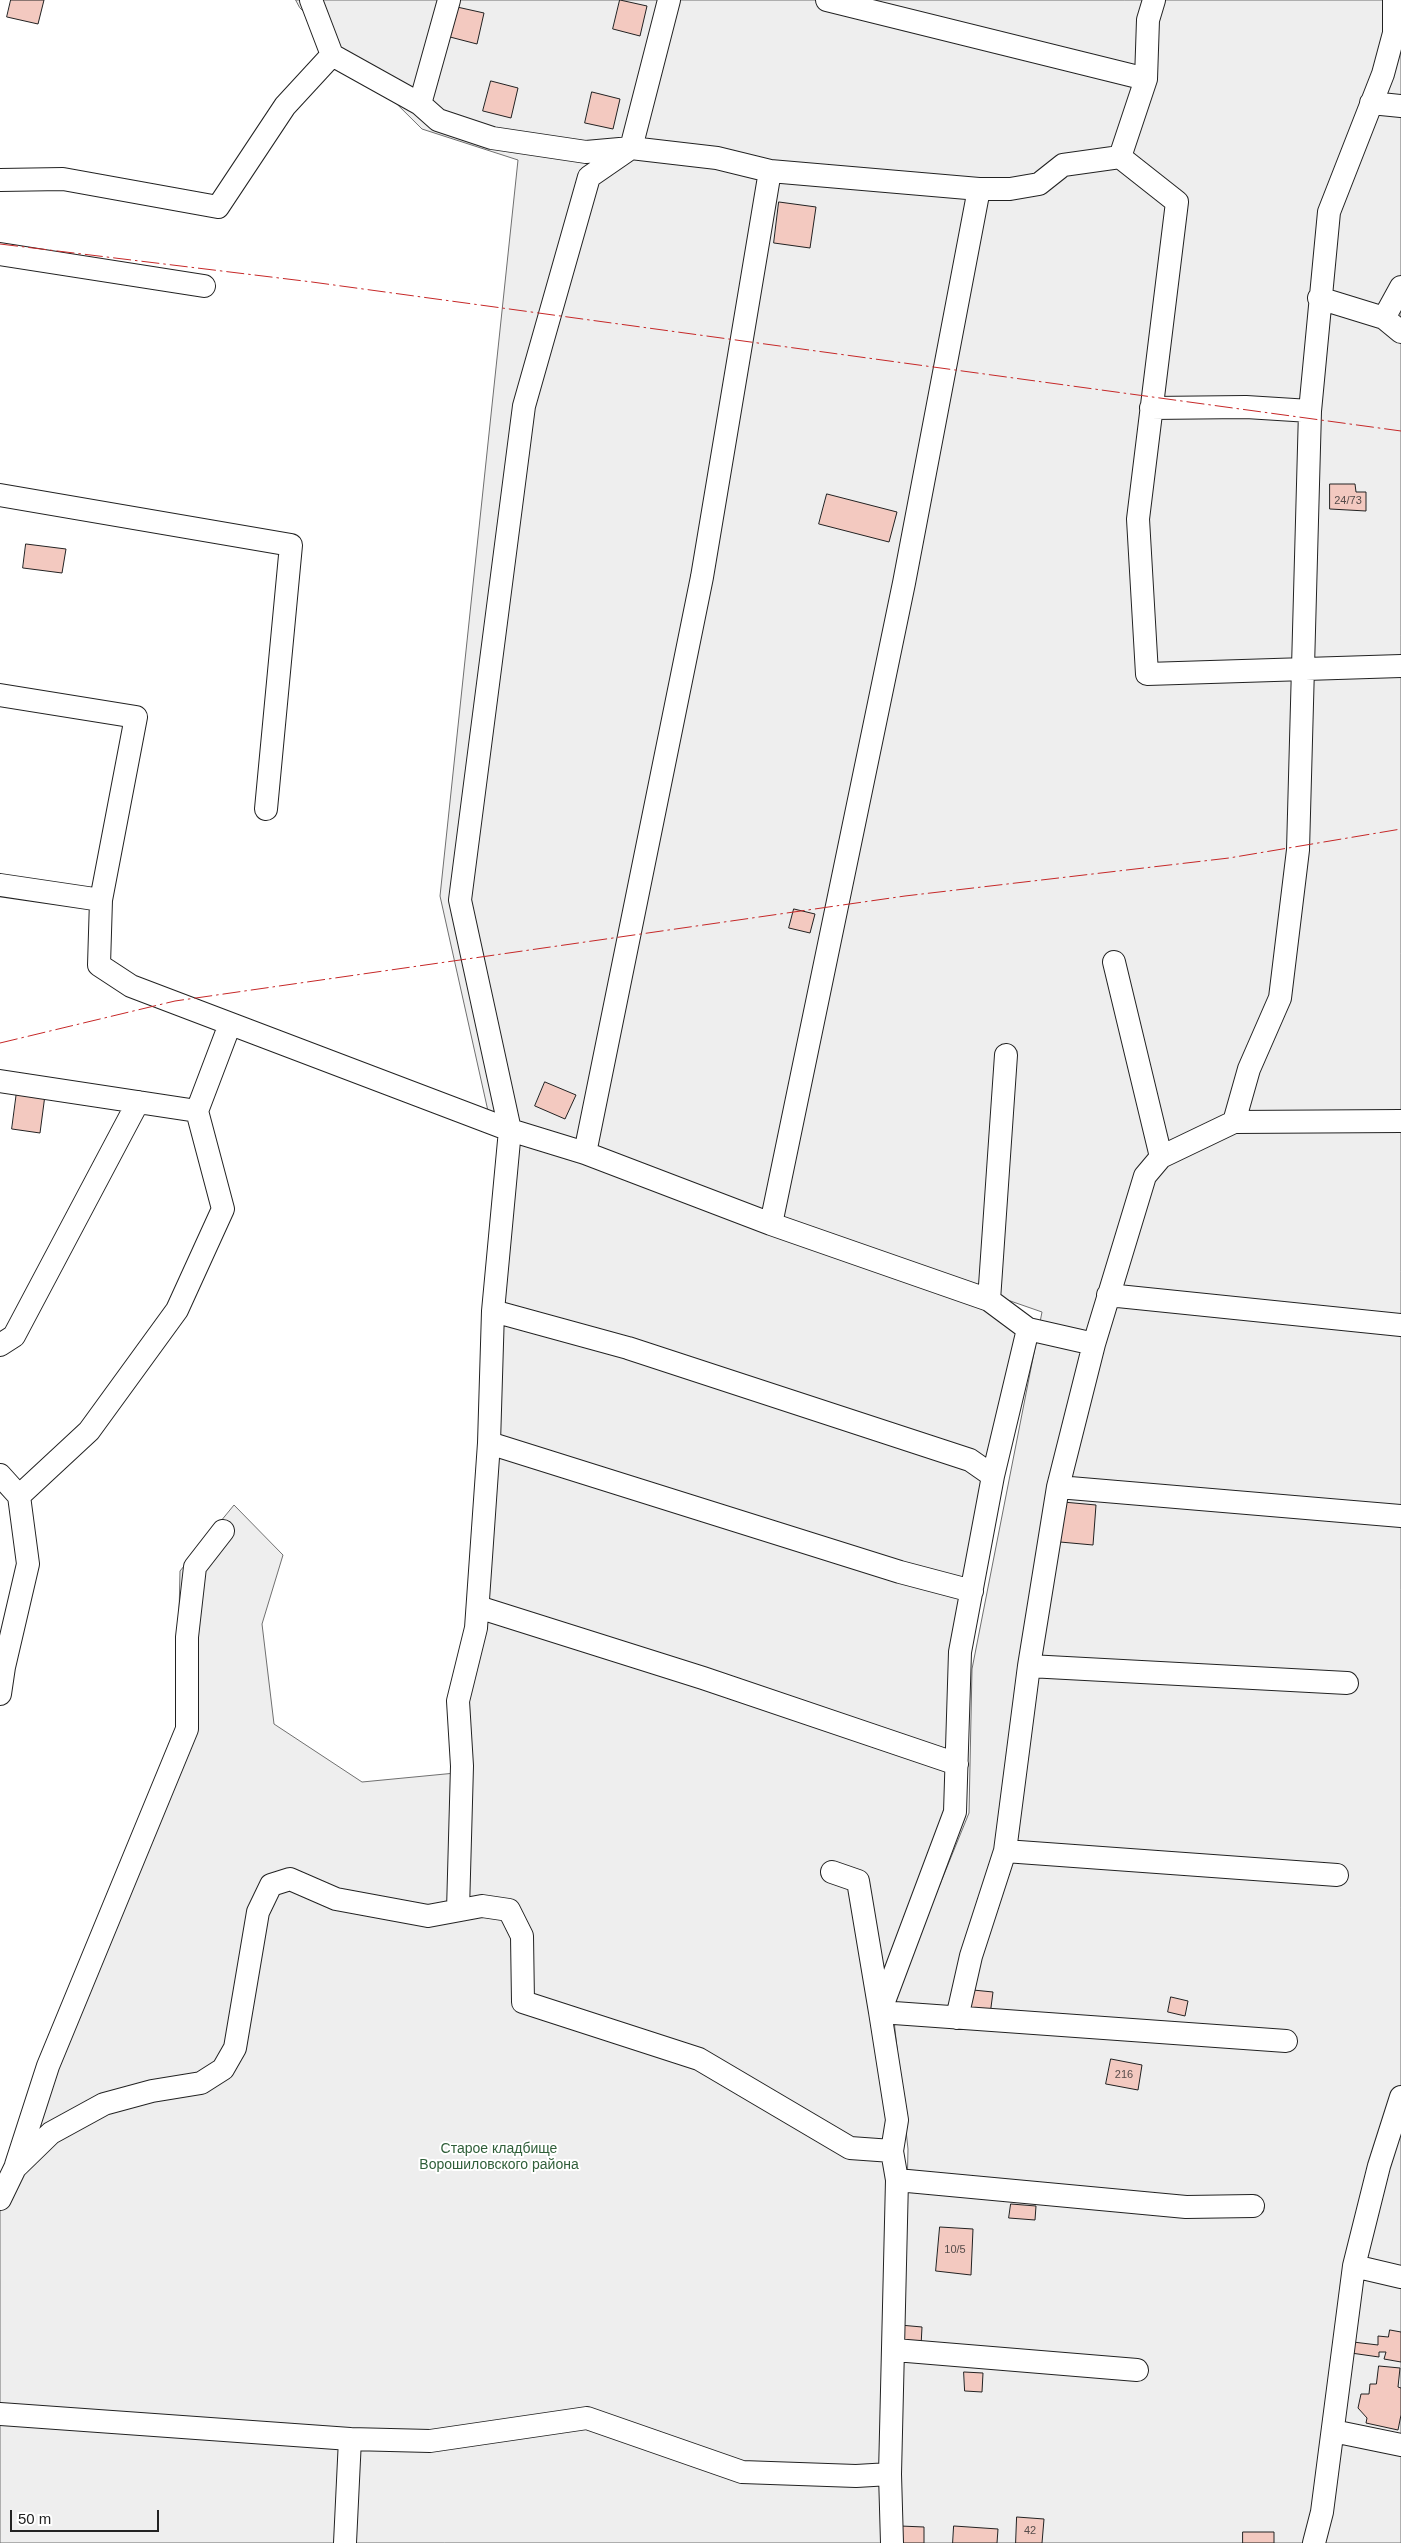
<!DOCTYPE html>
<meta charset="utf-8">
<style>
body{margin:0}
#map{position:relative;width:1401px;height:2543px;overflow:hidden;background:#fff;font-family:Arial,sans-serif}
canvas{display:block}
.scale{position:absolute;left:10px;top:2510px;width:149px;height:22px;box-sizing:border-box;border:2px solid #222;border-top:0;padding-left:6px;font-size:15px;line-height:18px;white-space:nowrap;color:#222;-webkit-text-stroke:4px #fff;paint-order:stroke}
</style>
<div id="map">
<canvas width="1401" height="2543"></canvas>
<div class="scale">50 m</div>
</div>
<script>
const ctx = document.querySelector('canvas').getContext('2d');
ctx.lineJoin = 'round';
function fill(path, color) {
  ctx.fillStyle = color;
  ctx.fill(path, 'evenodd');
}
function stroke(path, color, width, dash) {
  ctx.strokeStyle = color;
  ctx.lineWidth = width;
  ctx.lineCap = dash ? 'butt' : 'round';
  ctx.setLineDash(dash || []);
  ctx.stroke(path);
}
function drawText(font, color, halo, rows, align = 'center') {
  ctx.font = font + ' Arial,sans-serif';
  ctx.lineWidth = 4;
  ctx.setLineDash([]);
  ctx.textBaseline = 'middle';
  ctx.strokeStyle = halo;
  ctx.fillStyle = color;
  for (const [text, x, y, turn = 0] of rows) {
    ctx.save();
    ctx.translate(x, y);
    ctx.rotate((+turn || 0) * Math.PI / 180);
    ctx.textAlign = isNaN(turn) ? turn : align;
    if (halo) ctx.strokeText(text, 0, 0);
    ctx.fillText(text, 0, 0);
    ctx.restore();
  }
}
const green = new Path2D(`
 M 296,0 L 1401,0 L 1401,2543 L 899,2543 L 908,2149 L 892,2002 L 969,1813 L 972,1669 L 1042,1312 L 490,1120 L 440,896 L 518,160 L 422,129 L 300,8 Z
 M 512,1134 L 988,1306 L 1020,1331 L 956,1656 L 952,1807 L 873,2010 L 894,2122 L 889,2543 L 0,2543 L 0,2186 L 183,1726 L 178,1660 L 180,1571 L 234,1505 L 283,1555 L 262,1624 L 274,1724 L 362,1782 L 466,1772 L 462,1702 Z`);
const building = new Path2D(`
 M 11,0 L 44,0 L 38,24 L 7,17 Z
 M 620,0 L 647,6 L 640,36 L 613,29 Z
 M 457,7 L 484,13 L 477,44 L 450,37 Z
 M 491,81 L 518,88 L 511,118 L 483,111 Z
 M 592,92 L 620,99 L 613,129 L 585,123 Z
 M 779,202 L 816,207 L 810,248 L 774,243 Z
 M 1330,484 L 1355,484 L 1356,492 L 1366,492 L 1366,511 L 1330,509 Z
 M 827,494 L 897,512 L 889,542 L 819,524 Z
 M 26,544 L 66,549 L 62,573 L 23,568 Z
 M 794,909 L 815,914 L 810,933 L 789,928 Z
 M 545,1082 L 576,1095 L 565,1119 L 535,1106 Z
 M 17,1091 L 45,1095 L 40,1133 L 12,1129 Z
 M 1063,1502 L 1096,1505 L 1093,1545 L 1060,1542 Z
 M 973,1990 L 993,1992 L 990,2015 L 970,2013 Z
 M 1171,1997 L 1188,2001 L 1185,2016 L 1168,2012 Z
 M 1111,2059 L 1142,2065 L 1138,2090 L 1106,2084 Z
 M 1011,2204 L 1036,2206 L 1035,2220 L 1009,2218 Z
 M 940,2227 L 973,2229 L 971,2275 L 936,2271 Z
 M 900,2325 L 922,2327 L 921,2346 L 899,2345 Z
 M 1390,2330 L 1401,2332 L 1401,2362 L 1384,2359 L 1386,2352 L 1379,2352 L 1379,2357 L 1351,2353 L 1353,2342 L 1378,2345 L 1378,2336 L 1388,2337 Z
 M 1379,2366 L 1400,2368 L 1398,2387 L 1401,2388 L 1401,2415 L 1398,2430 L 1366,2423 L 1367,2418 L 1358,2408 L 1361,2394 L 1369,2394 L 1370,2384 L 1376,2384 Z
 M 964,2372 L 983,2373 L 982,2392 L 965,2391 Z
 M 1017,2517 L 1044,2519 L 1042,2543 L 1016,2543 Z
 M 900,2526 L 924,2527 L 924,2543 L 899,2543 Z
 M 954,2526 L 998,2529 L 997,2543 L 953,2543 Z
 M 1243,2532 L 1274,2532 L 1274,2543 L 1243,2543 Z`);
const minor = new Path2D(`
 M 311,0 L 332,55 L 420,104 L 438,120 L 492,138 L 586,152 L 631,148 L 717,158 L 770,171 L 979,189 L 1010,189 L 1039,184 L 1063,165 L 1120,157 L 1146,79 L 1148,20 L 1154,0
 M 827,0 L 1146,79
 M 1371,103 L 1401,106
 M 420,104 L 449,0
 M 1120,157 L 1177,202 L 1138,519 L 1147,674 L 1401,666
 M 0,180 L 63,179 L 218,207 L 285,106 L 332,55
 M 0,254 L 204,286
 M 1319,298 L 1384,318 L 1401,332
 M 1384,318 L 1401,287
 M 1151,408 L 1246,407 L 1310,411
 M 0,495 L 291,545 L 266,809
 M 0,695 L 136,717 L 101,900 L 0,885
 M 101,900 L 99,965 L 131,986 L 510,1130 L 585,1153 L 771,1224 L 989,1300 L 1028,1329 L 1094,1344
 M 1114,962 L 1161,1157
 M 0,1081 L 197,1111 L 230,1024
 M 1234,1122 L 1401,1121
 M 585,1153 L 702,577 L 770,171
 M 771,1224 L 904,583 L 979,189
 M 1108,1295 L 1401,1325
 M 989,1300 L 1006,1055
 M 493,1311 L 628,1348 L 970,1460 L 993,1476
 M 0,1345 L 14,1336 L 138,1102
 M 489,1443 L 900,1572 L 972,1591
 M 0,1475 L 19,1496 L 28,1564 L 4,1667 L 0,1664
 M 1058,1487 L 1401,1516
 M 19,1496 L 89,1431 L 177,1310 L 223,1209 L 197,1111
 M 478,1607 L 703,1678 L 957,1764
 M 1029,1666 L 1347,1683
 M 0,1694 L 4,1667
 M 1005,1851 L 1337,1875
 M 832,1872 L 858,1881 L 880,2012 L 955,1812 L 960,1652 L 993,1476 L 1028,1329
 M 458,1910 L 462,1766 L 458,1701 L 476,1628 L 489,1443 L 493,1311 L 510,1130 L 460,900 L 524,406 L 589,177 L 631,148 L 669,0
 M 957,2018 L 971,1956 L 1005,1851 L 1029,1666 L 1058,1487 L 1094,1344 L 1145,1176 L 1161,1157 L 1234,1122 L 1249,1069 L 1280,998 L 1298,850 L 1310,411 L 1329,212 L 1383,74 L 1394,33 L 1394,0
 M 16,2165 L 48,2066 L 187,1729 L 187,1637 L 195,1567 L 223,1531
 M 897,2180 L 1186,2207 L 1253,2206
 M 0,2199 L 15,2168 L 51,2133 L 104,2104 L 152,2091 L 201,2083 L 223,2069 L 235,2048 L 258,1912 L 271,1885 L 290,1879 L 336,1899 L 428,1916 L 482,1906 L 509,1910 L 522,1936 L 523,2002 L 699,2059 L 850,2148 L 892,2151
 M 1354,2266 L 1401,2277
 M 895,2350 L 1137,2370
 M 0,2414 L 350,2439 L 345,2543
 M 1333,2431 L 1401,2445
 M 350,2439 L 430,2441 L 587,2418 L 742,2472 L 856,2476 L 890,2474
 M 892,2543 L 890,2474 L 897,2180 L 892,2151 L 897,2120 L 880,2012 L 1286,2041
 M 1314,2543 L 1322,2512 L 1354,2266 L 1379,2166 L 1401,2097`);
const power = new Path2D(`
 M 0,244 L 312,282 L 1401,431
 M 0,1043 L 175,1001 L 905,896 L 1229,858 L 1401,829`);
const numberNames = [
 ["24/73",1348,501],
 ["216",1124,2075],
 ["10/5",955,2250],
 ["42",1030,2531]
];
const parkNames = [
 ["Старое кладбище",499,2149],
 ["Ворошиловского района",499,2165]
];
fill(green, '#eee');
stroke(green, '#6f6f6f', 1);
fill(building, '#f3c9c0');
stroke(building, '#222', 1);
stroke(minor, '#222', 24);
stroke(minor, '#fff', 22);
stroke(power, '#c62828', 1, [18, 4, 2.5, 4]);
drawText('11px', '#564c4a', null, numberNames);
drawText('14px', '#2f5e38', '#fff', parkNames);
</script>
